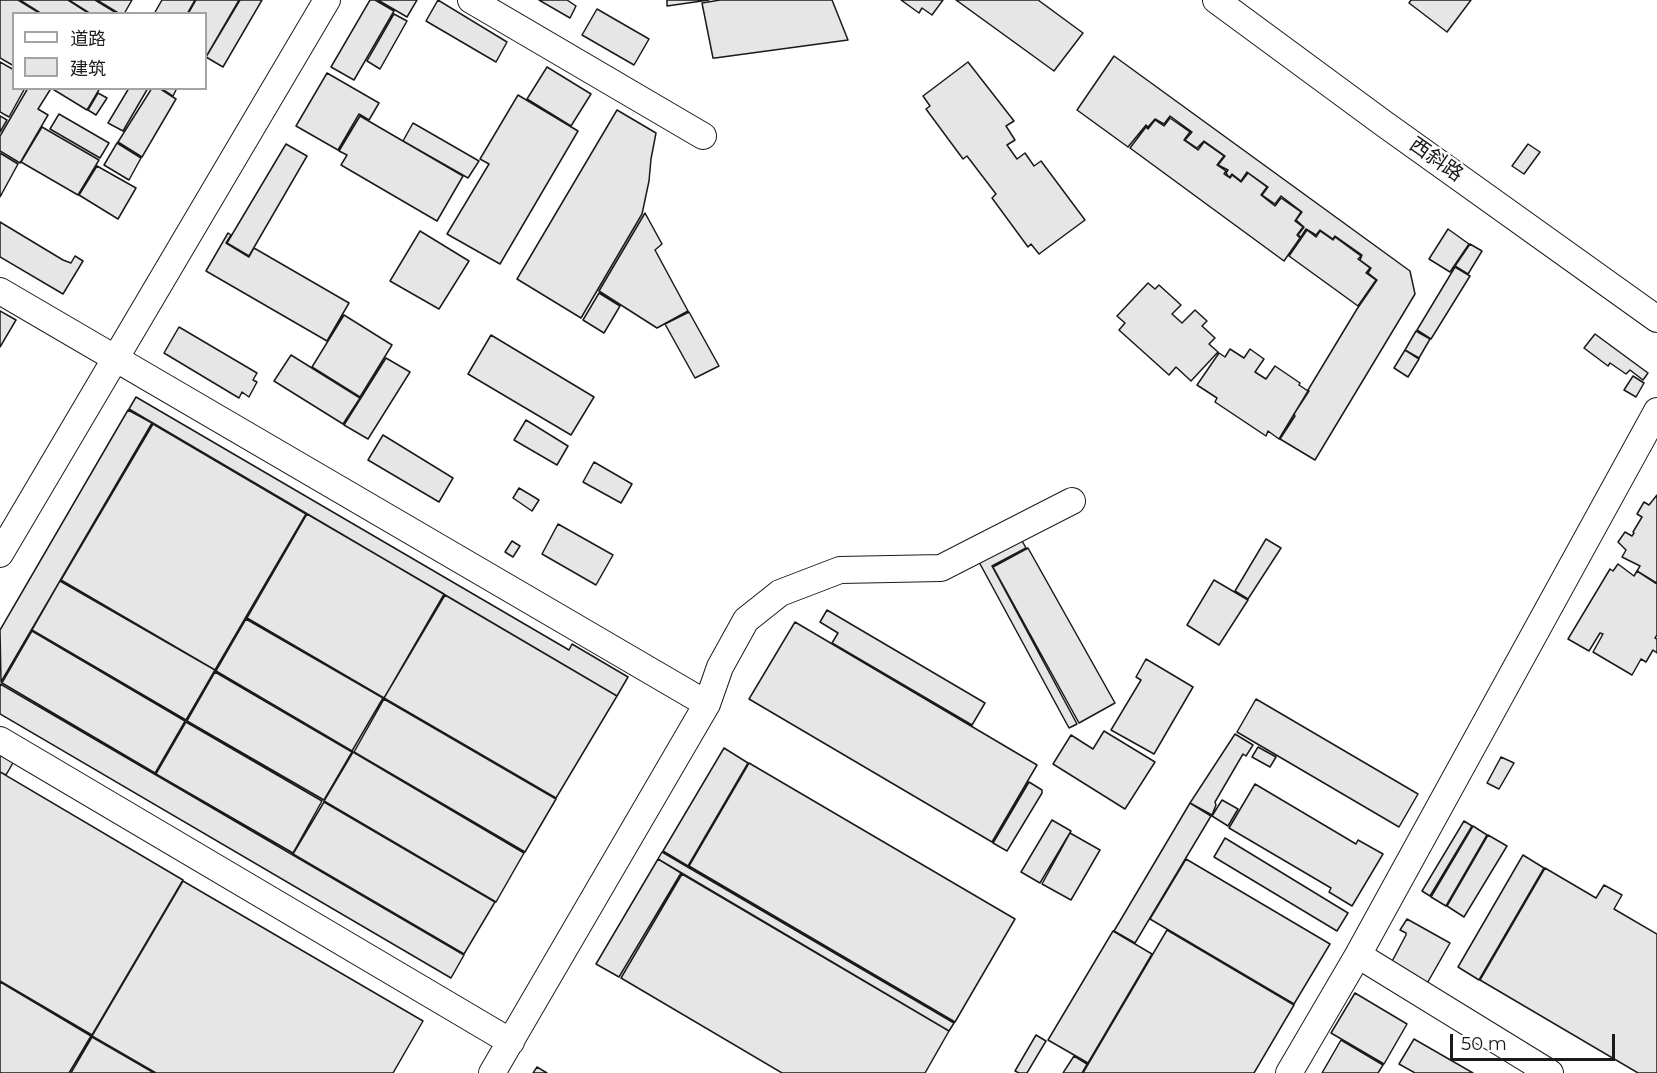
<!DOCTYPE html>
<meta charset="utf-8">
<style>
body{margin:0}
#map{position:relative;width:1657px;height:1073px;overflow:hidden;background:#fff;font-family:Montserrat,"Noto Sans SC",sans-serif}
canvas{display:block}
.legend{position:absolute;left:12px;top:12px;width:195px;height:78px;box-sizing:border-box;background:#fff;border:2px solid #a3a3a3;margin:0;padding:8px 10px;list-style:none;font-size:18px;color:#1a1a1a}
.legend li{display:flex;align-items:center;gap:12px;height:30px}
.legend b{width:30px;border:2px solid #a3a3a3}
.scale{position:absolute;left:1450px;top:1034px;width:165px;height:27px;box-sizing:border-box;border:3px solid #1a1a1a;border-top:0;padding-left:8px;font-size:18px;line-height:21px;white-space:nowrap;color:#1a1a1a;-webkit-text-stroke:4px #fff;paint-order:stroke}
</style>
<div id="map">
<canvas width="1657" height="1073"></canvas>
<ul class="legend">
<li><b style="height:8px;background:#fff"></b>道路</li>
<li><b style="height:16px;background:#e6e6e6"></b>建筑</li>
</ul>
<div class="scale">50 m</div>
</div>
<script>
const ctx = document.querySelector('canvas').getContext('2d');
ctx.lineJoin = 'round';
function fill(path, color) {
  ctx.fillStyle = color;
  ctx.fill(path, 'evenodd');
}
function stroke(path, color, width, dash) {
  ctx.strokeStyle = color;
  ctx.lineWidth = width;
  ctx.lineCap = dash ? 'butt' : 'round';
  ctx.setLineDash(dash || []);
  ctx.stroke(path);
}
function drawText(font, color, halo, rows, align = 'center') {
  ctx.font = font + ' Montserrat,"Noto Sans SC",sans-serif';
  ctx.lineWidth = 4.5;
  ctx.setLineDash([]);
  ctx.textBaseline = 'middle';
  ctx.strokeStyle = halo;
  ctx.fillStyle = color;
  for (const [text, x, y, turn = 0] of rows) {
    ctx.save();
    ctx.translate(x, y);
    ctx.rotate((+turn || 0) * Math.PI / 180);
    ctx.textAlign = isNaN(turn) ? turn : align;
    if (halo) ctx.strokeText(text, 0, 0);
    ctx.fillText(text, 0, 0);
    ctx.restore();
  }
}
const building = new Path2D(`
 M 0,0 L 18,0 L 41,14 L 14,14 L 14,66 L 0,58 Z
 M 20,0 L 68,0 L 90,14 L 42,14 Z
 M 69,0 L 95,0 L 118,14 L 91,14 Z
 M 97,0 L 132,0 L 124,14 L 120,14 Z
 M 162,0 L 195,0 L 187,14 L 154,14 Z
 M 196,0 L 239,0 L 206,57 L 206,14 L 188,14 Z
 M 240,0 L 262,0 L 223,67 L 206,57 Z
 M 370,0 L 375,0 L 394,11 L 354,80 L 331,67 Z
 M 378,0 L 417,0 L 407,17 Z
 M 438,0 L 507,42 L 496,62 L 426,21 Z
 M 539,0 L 567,0 L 576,6 L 570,18 Z
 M 667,0 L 709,0 L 667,6 Z
 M 720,0 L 832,0 L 848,40 L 715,58 L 713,58 L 702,3 Z
 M 901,0 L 943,0 L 932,15 L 922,8 L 919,13 Z
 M 956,0 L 1038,0 L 1083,33 L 1054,71 Z
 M 1411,0 L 1471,0 L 1447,32 L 1409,3 Z
 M 597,9 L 649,39 L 634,65 L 582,35 Z
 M 394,14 L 407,21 L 380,69 L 367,61 Z
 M 1114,56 L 1410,271 L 1415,294 L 1315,460 L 1280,439 L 1295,416 L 1294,414 L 1309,391 L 1308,390 L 1357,309 L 1377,280 L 1368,273 L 1371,268 L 1360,260 L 1362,255 L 1335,236 L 1333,239 L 1320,230 L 1316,235 L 1306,229 L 1301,237 L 1298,235 L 1304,227 L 1296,220 L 1302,212 L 1281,196 L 1275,204 L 1262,195 L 1268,187 L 1247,172 L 1241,181 L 1232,174 L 1230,177 L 1228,176 L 1226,173 L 1228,170 L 1218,165 L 1225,156 L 1204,141 L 1197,148 L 1185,140 L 1192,132 L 1170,116 L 1164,124 L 1155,119 L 1148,127 L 1146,125 L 1128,147 L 1077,110 Z
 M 0,62 L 14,70 L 14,88 L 25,88 L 9,117 L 0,112 Z
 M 968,62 L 1014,121 L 1006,126 L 1015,140 L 1007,145 L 1017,159 L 1025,153 L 1034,166 L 1041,161 L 1085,220 L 1039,254 L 1031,244 L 1028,247 L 992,198 L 996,194 L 967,156 L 963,159 L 926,109 L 930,106 L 923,96 Z
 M 547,67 L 591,94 L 571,126 L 527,99 Z
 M 327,73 L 379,103 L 369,120 L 359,114 L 338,150 L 296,126 Z
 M 28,88 L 47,88 L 50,90 L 38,109 L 48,115 L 20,163 L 0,151 L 0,136 Z
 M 51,88 L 100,88 L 87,110 Z
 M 129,88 L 148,88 L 123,131 L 108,123 Z
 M 152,88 L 159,88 L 176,99 L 142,157 L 118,142 Z
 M 161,88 L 177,88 L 173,96 Z
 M 98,93 L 107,98 L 96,115 L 88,110 Z
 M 518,95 L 578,131 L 500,264 L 447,234 L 489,164 L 480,159 Z
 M 617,110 L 656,133 L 651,159 L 649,181 L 642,214 L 581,318 L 517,279 Z
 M 59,114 L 109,143 L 100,158 L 50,129 Z
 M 0,116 L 7,120 L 0,132 Z
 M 360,116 L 463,176 L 437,221 L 341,165 L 347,155 L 339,151 Z
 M 1170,118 L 1190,132 L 1184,140 L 1198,150 L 1204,142 L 1224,156 L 1217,165 L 1226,171 L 1224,174 L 1230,178 L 1232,175 L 1241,182 L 1248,173 L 1267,187 L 1261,195 L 1275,206 L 1281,198 L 1301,212 L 1295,221 L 1303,227 L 1297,235 L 1300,238 L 1284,261 L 1130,148 L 1146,127 L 1148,129 L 1155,120 L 1164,126 Z
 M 413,123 L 479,161 L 468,178 L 403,141 Z
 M 42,127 L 99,160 L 78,195 L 21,162 Z
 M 117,143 L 141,158 L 129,180 L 104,165 Z
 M 286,144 L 307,156 L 249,256 L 227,243 Z
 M 1528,144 L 1540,152 L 1524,174 L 1512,166 Z
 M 0,153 L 18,164 L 0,197 Z
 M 97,166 L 136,188 L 118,219 L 79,195 Z
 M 645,213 L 662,244 L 655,250 L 688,311 L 657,328 L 599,291 Z
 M 0,222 L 63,260 L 71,263 L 75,256 L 83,261 L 63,294 L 0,257 Z
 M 1448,229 L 1469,244 L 1450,272 L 1429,259 Z
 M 1307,230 L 1316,237 L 1320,231 L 1333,240 L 1335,237 L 1361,256 L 1358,259 L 1370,268 L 1366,273 L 1376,280 L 1358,306 L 1289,256 Z
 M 420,231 L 469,261 L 439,309 L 390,281 Z
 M 228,233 L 231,235 L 226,243 L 249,257 L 254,248 L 349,303 L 327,341 L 206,271 Z
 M 1470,244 L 1482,251 L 1468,274 L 1455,266 Z
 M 1455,267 L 1470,276 L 1431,339 L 1417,330 Z
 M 1148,283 L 1155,289 L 1159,285 L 1181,305 L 1172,314 L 1182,323 L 1195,310 L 1207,321 L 1202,326 L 1215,338 L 1209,344 L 1218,352 L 1191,381 L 1176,367 L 1169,375 L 1119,330 L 1125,323 L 1117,316 Z
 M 599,293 L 620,306 L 604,333 L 583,320 Z
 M 0,311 L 16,320 L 0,347 Z
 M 689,312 L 719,366 L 695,378 L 665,324 Z
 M 344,315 L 392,345 L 360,397 L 312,367 Z
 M 179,327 L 257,373 L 253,380 L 257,382 L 249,397 L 242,392 L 239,398 L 164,353 Z
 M 1416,331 L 1430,339 L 1419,358 L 1405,350 Z
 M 1595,334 L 1648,373 L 1643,380 L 1630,370 L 1626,374 L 1610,363 L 1608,366 L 1584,348 Z
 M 491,335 L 594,397 L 571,435 L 468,374 Z
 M 1230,349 L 1244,358 L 1250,349 L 1264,359 L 1255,372 L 1266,379 L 1275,366 L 1300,383 L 1299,385 L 1308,391 L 1279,439 L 1268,431 L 1266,436 L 1215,402 L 1217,398 L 1197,385 L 1219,353 L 1225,357 Z
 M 1405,350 L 1419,359 L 1408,377 L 1394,368 Z
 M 291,355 L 360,398 L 343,424 L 274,381 Z
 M 386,358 L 410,372 L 368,439 L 344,425 Z
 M 1633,376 L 1644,383 L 1636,397 L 1624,390 Z
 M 136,397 L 569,650 L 572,644 L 628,677 L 617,696 L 129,409 Z
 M 128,410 L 152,423 L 1,682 L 0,630 Z
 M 526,420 L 568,446 L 557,465 L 514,440 Z
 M 153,424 L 306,514 L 215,670 L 61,580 Z
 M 383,435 L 453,478 L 439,502 L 368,460 Z
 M 594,462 L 632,484 L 621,503 L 583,482 Z
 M 519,488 L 539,500 L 532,511 L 513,498 Z
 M 1657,495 L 1657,583 L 1637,571 L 1640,566 L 1622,557 L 1626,550 L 1618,542 L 1625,532 L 1632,536 L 1634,533 L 1633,532 L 1642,517 L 1637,514 L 1644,502 L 1649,505 Z
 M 307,514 L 444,594 L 384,698 L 247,618 Z
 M 558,524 L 613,555 L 596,585 L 542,554 Z
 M 1021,539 L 1026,548 L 992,566 L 1077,724 L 1069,728 L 979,562 Z
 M 1266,539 L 1281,548 L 1248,599 L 1235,591 Z
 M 512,541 L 520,546 L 513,557 L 505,552 Z
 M 1028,548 L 1115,703 L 1079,723 L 993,567 Z
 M 1618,564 L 1634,576 L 1637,571 L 1657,584 L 1657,635 L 1655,638 L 1657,639 L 1657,653 L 1653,650 L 1646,662 L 1641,659 L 1632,675 L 1593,652 L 1603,634 L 1600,633 L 1589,651 L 1568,639 L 1610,569 L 1613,571 Z
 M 1214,580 L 1248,600 L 1219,645 L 1187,625 Z
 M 60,581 L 215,670 L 186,720 L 32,630 Z
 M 445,595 L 617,696 L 556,798 L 384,698 Z
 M 827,610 L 985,703 L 972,725 L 832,643 L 838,633 L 820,622 Z
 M 246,619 L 383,698 L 352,751 L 216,671 Z
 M 795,622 L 1037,765 L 992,842 L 749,699 Z
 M 32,631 L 185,721 L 155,773 L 2,683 Z
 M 1146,659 L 1193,687 L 1154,754 L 1111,730 L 1141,680 L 1136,677 Z
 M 215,672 L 352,752 L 324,800 L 187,721 Z
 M 0,684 L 464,955 L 451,978 L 0,714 Z
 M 384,699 L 556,799 L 525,852 L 354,752 Z
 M 1256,699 L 1418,794 L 1399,827 L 1237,732 Z
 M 186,722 L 322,801 L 293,853 L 156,774 Z
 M 1104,731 L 1155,762 L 1125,809 L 1053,764 L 1071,735 L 1093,749 Z
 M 1235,734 L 1253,745 L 1246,756 L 1243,754 L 1215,802 L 1216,805 L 1212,815 L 1190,803 Z
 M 0,744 L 18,754 L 6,775 L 0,772 Z
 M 1258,747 L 1276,757 L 1270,767 L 1252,757 Z
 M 724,748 L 748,763 L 688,866 L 663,851 Z
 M 353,752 L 524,853 L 496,902 L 324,801 Z
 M 1501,757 L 1514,763 L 1499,789 L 1487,783 Z
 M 749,763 L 1015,919 L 955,1022 L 689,866 Z
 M 0,772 L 183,880 L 92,1035 L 0,981 Z
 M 1029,782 L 1042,790 L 1042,793 L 1007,851 L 993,843 Z
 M 1255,784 L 1356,844 L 1358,840 L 1383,854 L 1352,906 L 1329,892 L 1331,888 L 1229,828 Z
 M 1222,800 L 1238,809 L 1228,826 L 1212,816 Z
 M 324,802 L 495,902 L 464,954 L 293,854 Z
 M 1190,803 L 1211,816 L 1135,943 L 1114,931 Z
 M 1052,820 L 1071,831 L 1040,883 L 1021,872 Z
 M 1464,821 L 1472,826 L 1430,896 L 1422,891 Z
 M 1473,826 L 1487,835 L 1446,906 L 1431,897 Z
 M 1070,833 L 1100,850 L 1071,900 L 1042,884 Z
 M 1488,835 L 1507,846 L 1464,917 L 1447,906 Z
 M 1225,838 L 1348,913 L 1337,931 L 1214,857 Z
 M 662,852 L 954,1023 L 949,1031 L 658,859 Z
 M 1523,855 L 1544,868 L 1479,980 L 1458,967 Z
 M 658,859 L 681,873 L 619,977 L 596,964 Z
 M 1186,859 L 1330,944 L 1294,1004 L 1150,919 Z
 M 1545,868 L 1596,898 L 1604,885 L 1622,895 L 1614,909 L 1657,934 L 1657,1073 L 1638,1073 L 1480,980 Z
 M 682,874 L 949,1031 L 925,1073 L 782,1073 L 621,978 Z
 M 183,881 L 423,1021 L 393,1073 L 156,1073 L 92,1036 Z
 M 1407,919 L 1450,943 L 1425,987 L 1389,967 L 1406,935 L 1406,933 L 1400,930 Z
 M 1167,930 L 1294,1005 L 1254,1073 L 1083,1073 Z
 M 1113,931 L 1152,954 L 1088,1063 L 1048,1040 Z
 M 0,982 L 91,1036 L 69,1073 L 0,1073 Z
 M 1355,993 L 1407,1024 L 1384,1064 L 1331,1033 Z
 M 1036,1035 L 1046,1041 L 1027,1073 L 1019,1073 L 1015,1071 Z
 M 92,1037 L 154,1073 L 71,1073 Z
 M 1414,1039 L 1473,1073 L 1415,1073 L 1399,1064 Z
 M 1341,1040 L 1383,1065 L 1378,1073 L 1322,1073 Z
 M 1074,1056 L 1087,1064 L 1082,1073 L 1063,1073 Z
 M 537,1067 L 547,1073 L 533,1073 Z`);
const minor = new Path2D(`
 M 471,0 L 703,136
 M 1216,0 L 1383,123 L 1657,319
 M 0,291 L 707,704
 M 0,554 L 327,0
 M 0,740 L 511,1042
 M 1358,955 L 1550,1073
 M 492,1073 L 707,704 L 720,667 L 746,620 L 780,593 L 840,570 L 941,568 L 1072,501
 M 1289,1073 L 1358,955 L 1657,411`);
const streetNames = [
 ["西斜路",1436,160,35]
];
fill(building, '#e6e6e6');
stroke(building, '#1a1a1a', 1.5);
stroke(minor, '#1a1a1a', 28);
stroke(minor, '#fff', 26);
drawText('20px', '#1a1a1a', '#fff', streetNames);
</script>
